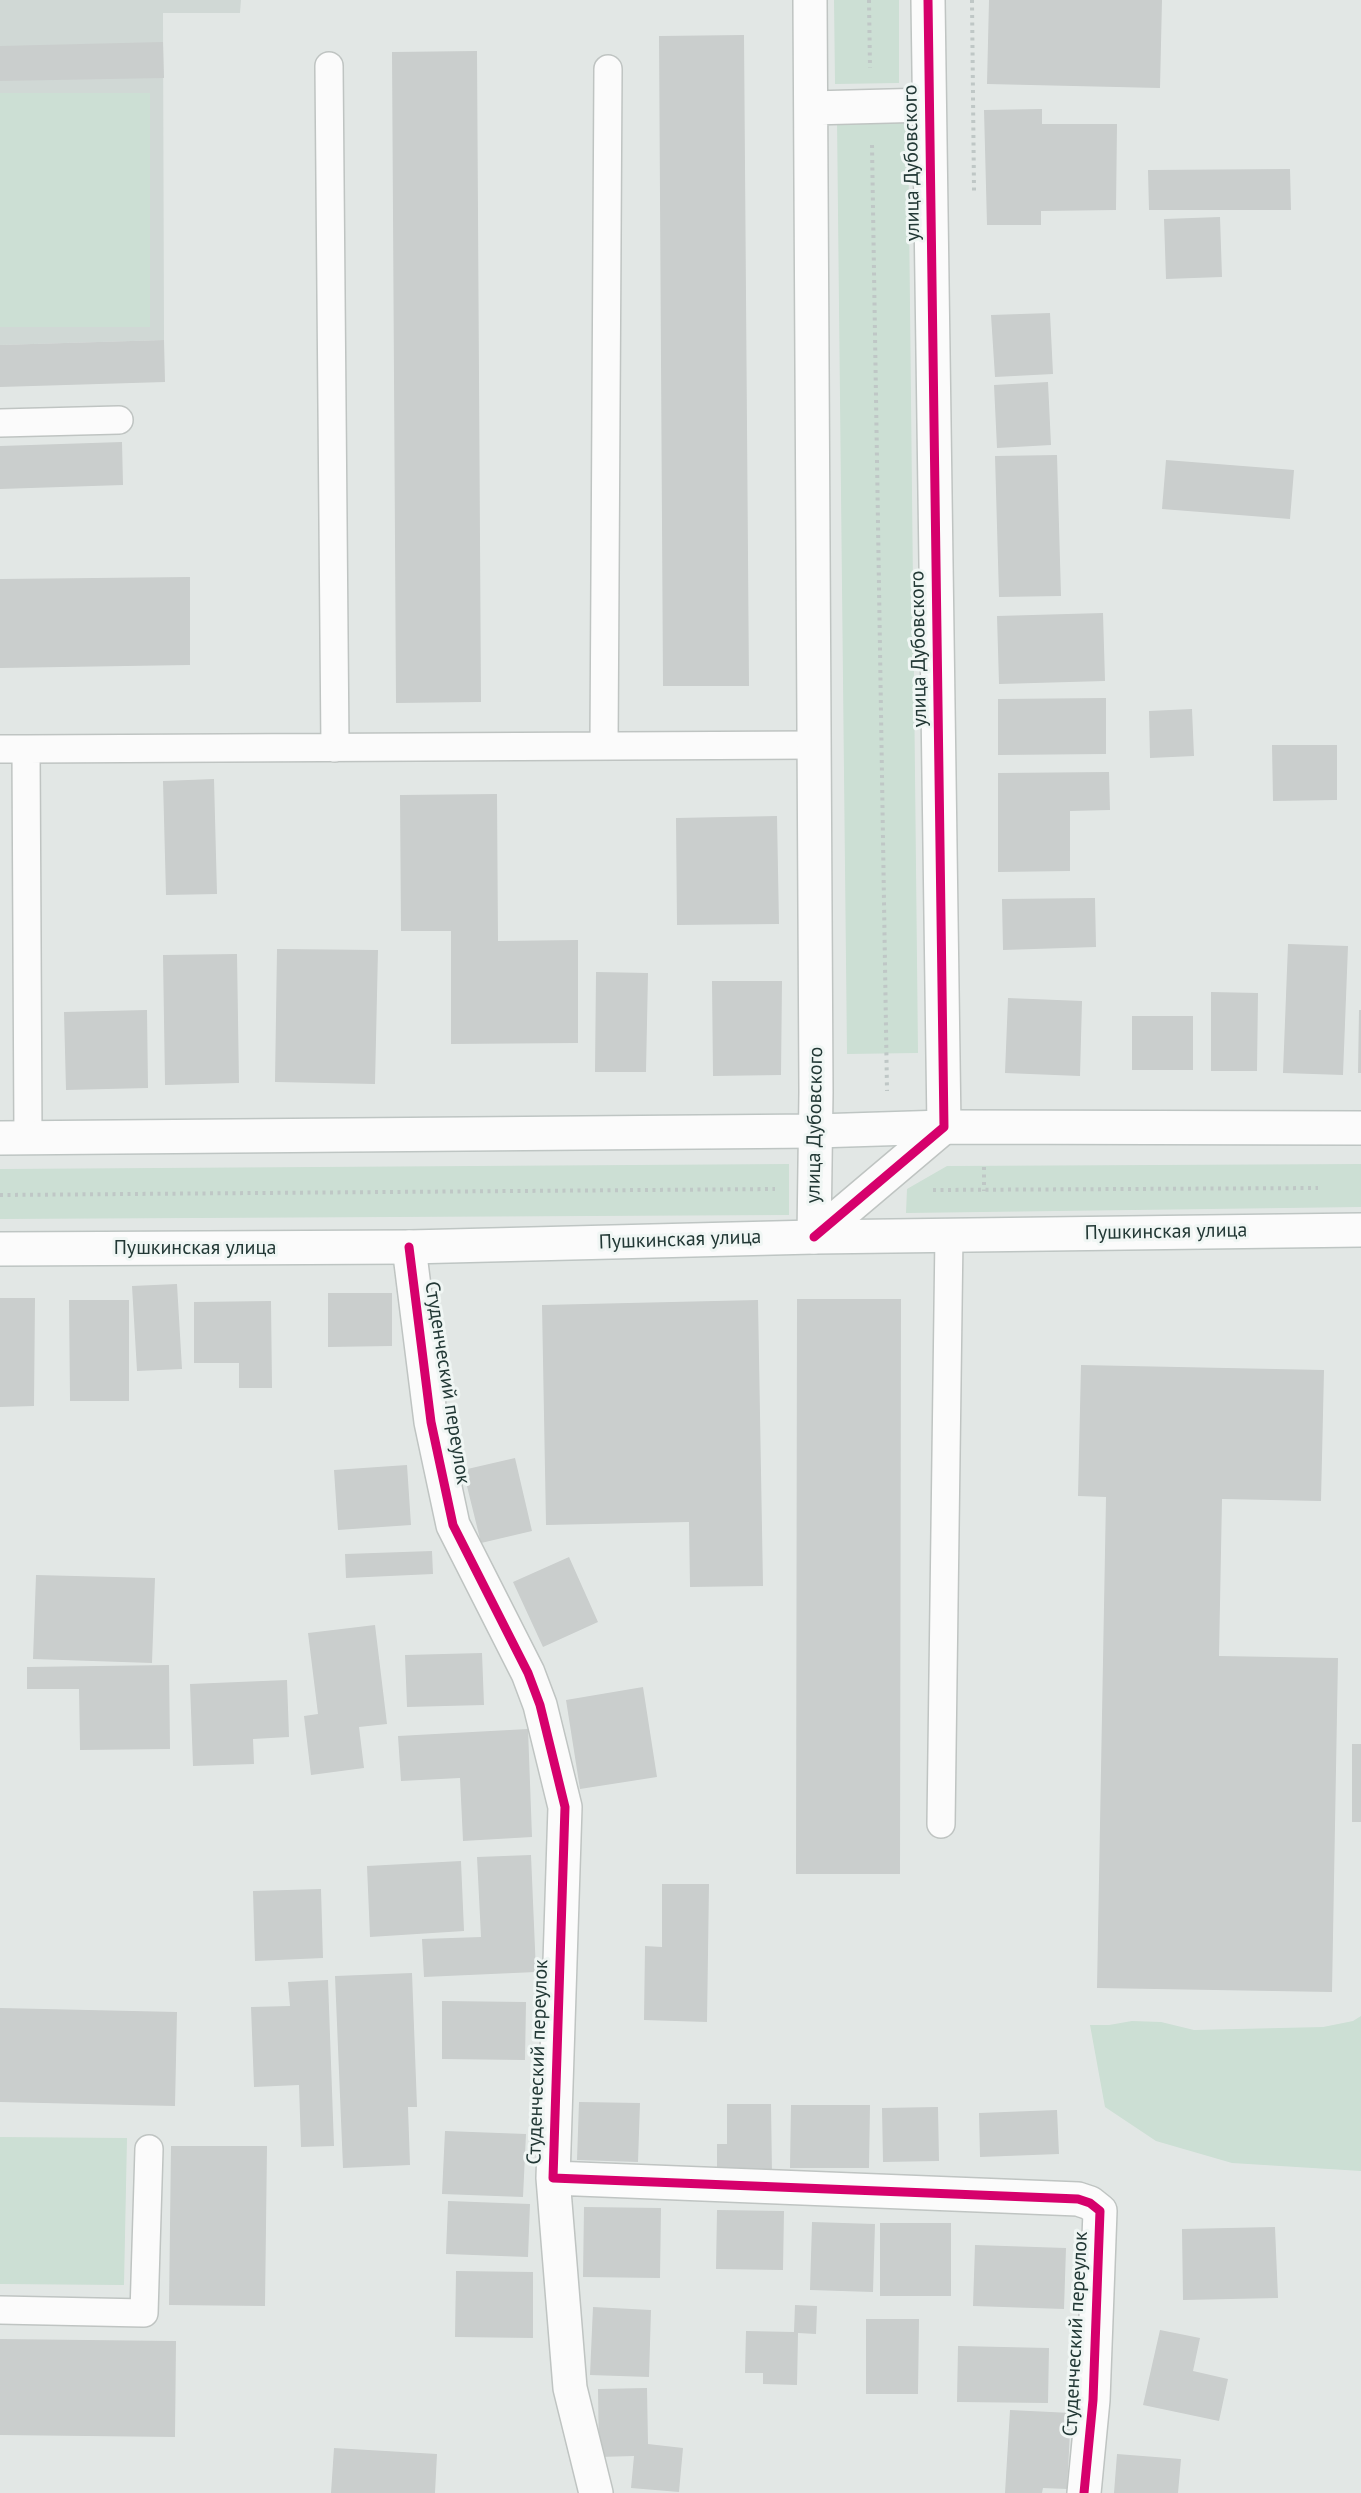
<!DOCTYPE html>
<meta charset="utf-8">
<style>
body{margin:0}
canvas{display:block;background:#e2e7e5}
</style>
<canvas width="1361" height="2493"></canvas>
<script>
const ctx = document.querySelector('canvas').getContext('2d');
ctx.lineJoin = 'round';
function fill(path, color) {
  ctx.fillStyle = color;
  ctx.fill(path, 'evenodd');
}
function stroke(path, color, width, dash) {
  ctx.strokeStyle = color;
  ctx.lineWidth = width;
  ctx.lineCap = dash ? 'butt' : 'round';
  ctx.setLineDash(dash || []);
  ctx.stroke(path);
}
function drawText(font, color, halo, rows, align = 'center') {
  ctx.font = font + ' "PT Sans",sans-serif';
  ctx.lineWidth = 6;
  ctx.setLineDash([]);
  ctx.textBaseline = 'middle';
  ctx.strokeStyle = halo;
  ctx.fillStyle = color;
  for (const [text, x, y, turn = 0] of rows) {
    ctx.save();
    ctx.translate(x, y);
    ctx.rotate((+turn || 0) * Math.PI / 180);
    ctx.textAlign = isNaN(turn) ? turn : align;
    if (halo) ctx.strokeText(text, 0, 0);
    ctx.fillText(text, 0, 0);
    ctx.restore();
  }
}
const built = new Path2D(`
 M 0,0 L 241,0 L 240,13 L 163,13 L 164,340 L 0,345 Z`);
const green = new Path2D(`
 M 834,0 L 899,0 L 899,83 L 835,84 Z
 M 0,93 L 150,93 L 150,327 L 0,327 Z
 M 908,118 L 918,1053 L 847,1054 L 837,119 Z
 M 789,1164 L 789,1215 L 0,1219 L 0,1169 Z
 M 1361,1164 L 1361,1207 L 906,1213 L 907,1189 L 947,1166 Z
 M 1361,2016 L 1361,2171 L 1232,2163 L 1156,2141 L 1105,2107 L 1090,2025 L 1109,2025 L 1132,2021 L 1161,2022 L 1194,2030 L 1323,2027 L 1353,2021 Z
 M 0,2137 L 127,2138 L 124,2285 L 0,2284 Z`);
const building = new Path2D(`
 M 989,0 L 1162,0 L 1160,88 L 987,84 Z
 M 744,35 L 749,686 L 663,686 L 659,36 Z
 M 163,42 L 164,78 L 0,81 L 0,46 Z
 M 477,51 L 481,702 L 396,703 L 392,52 Z
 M 1042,109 L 1042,124 L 1117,124 L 1116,210 L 1041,211 L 1041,225 L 987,225 L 984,110 Z
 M 1290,169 L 1291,210 L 1149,210 L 1148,170 Z
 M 1220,217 L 1222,277 L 1166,279 L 1164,219 Z
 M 1050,313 L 1053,374 L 995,377 L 991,315 Z
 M 164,340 L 165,382 L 0,387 L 0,345 Z
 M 1048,382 L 1051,445 L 997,448 L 994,385 Z
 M 122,442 L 123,485 L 0,489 L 0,446 Z
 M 1057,455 L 1061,596 L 999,597 L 995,456 Z
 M 1166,460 L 1294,470 L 1290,519 L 1162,509 Z
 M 190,577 L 190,665 L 0,668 L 0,579 Z
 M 1103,613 L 1105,681 L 999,684 L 997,616 Z
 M 1106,698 L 1106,754 L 998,755 L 998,699 Z
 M 1192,709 L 1194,756 L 1150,758 L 1149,711 Z
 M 1272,745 L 1337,745 L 1337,800 L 1273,801 Z
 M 1109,772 L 1110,810 L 1070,811 L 1070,871 L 998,872 L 998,773 Z
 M 214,779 L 217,894 L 166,895 L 163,781 Z
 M 497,794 L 498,941 L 578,940 L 578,1043 L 451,1044 L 451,931 L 401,931 L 400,795 Z
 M 777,816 L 779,924 L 677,925 L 676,818 Z
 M 1095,898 L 1096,947 L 1003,950 L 1002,899 Z
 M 1288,944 L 1348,946 L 1343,1075 L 1283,1073 Z
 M 277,949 L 378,950 L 375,1084 L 275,1082 Z
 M 237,954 L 239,1083 L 165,1085 L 163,955 Z
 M 596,972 L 648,973 L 646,1072 L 595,1072 Z
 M 712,981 L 782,981 L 781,1075 L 713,1076 Z
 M 1211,992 L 1258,993 L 1257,1071 L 1211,1071 Z
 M 1008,998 L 1082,1001 L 1080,1076 L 1005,1073 Z
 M 147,1010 L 148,1088 L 66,1090 L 64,1012 Z
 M 1359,1010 L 1361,1010 L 1361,1073 L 1358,1073 Z
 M 1132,1016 L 1193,1016 L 1193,1070 L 1132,1070 Z
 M 177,1284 L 182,1369 L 137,1371 L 132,1286 Z
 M 328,1293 L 392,1293 L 392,1346 L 328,1347 Z
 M 0,1298 L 35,1298 L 34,1406 L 0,1407 Z
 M 797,1299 L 901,1299 L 900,1874 L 796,1874 Z
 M 69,1300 L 129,1300 L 129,1401 L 70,1401 Z
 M 758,1300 L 763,1586 L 690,1587 L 689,1522 L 546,1525 L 542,1305 Z
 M 271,1301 L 272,1388 L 239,1388 L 239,1363 L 194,1363 L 194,1302 Z
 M 1081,1365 L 1324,1370 L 1321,1501 L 1222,1499 L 1219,1656 L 1338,1658 L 1332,1992 L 1097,1988 L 1106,1497 L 1078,1496 Z
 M 515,1458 L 532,1531 L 481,1543 L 463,1470 Z
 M 407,1465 L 411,1525 L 338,1530 L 334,1470 Z
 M 432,1551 L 433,1574 L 346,1578 L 345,1554 Z
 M 569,1557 L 598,1622 L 543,1647 L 513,1582 Z
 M 36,1575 L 155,1578 L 152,1663 L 33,1659 Z
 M 375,1625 L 387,1724 L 359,1727 L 364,1768 L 311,1775 L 304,1716 L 318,1714 L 308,1633 Z
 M 482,1653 L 484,1705 L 407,1707 L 405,1655 Z
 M 169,1665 L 170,1749 L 80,1750 L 79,1689 L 27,1689 L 27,1667 Z
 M 287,1680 L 289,1737 L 253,1739 L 254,1764 L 193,1766 L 190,1684 Z
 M 643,1687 L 657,1777 L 580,1789 L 566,1700 Z
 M 528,1729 L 532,1837 L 463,1841 L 460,1778 L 401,1781 L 398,1736 Z
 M 1352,1744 L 1361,1744 L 1361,1822 L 1352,1822 Z
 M 531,1855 L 536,1972 L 424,1977 L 422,1939 L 481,1937 L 477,1857 Z
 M 461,1861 L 464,1931 L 370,1937 L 367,1866 Z
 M 662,1884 L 709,1884 L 707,2022 L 644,2020 L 645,1946 L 662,1947 Z
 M 321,1889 L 323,1958 L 255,1961 L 253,1891 Z
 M 412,1973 L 417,2107 L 408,2107 L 410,2165 L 343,2168 L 335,1976 Z
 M 328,1980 L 334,2146 L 301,2147 L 299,2085 L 254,2087 L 251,2007 L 290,2006 L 288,1982 Z
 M 442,2001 L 526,2002 L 525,2060 L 442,2059 Z
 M 0,2008 L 177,2012 L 175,2106 L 0,2102 Z
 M 579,2102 L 640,2103 L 638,2162 L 577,2160 Z
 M 727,2104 L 771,2104 L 772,2175 L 717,2176 L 717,2144 L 727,2144 Z
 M 791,2105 L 870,2105 L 869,2168 L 790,2168 Z
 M 938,2107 L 939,2161 L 883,2162 L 882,2108 Z
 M 1057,2110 L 1059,2154 L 980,2157 L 979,2113 Z
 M 445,2131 L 526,2134 L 523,2197 L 442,2194 Z
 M 171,2146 L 267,2146 L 265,2306 L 169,2305 Z
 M 448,2201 L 530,2204 L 528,2257 L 446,2254 Z
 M 584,2207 L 661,2208 L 660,2278 L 583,2277 Z
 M 717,2210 L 784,2211 L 783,2270 L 716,2269 Z
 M 812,2222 L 875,2224 L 873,2292 L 810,2290 Z
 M 880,2223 L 951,2223 L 951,2296 L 880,2296 Z
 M 1275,2227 L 1278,2298 L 1183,2300 L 1182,2229 Z
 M 975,2245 L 1066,2248 L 1064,2309 L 973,2306 Z
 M 456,2271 L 533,2272 L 533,2338 L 455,2337 Z
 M 795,2305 L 817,2306 L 816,2334 L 798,2333 L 797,2385 L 763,2384 L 763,2373 L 745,2373 L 746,2331 L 794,2332 Z
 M 593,2307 L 651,2310 L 649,2377 L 590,2375 Z
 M 866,2319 L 919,2319 L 918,2394 L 866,2394 Z
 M 1160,2330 L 1200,2338 L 1193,2371 L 1228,2379 L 1219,2421 L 1143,2405 Z
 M 0,2339 L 176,2341 L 175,2437 L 0,2435 Z
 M 958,2346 L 1049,2348 L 1048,2403 L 957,2402 Z
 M 647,2388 L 648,2444 L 683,2448 L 679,2492 L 631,2488 L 634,2456 L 599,2457 L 598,2389 Z
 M 1010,2410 L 1071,2413 L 1067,2489 L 1043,2488 L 1042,2493 L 1005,2493 Z
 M 334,2448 L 437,2454 L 435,2493 L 331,2493 Z
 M 1117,2454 L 1181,2459 L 1178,2493 L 1114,2493 Z`);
const path = new Path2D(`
 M 869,0 L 870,68
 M 972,0 L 974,191
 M 872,145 L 887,1091
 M 984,1167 L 984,1191
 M 933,1190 L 1318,1188
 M 0,1195 L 775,1189`);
const service = new Path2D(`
 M 329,66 L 335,748
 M 0,423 L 119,420
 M 604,746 L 608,69
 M 0,749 L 26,749
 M 28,1137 L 26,749 L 814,745
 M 941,1824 L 949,1235
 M 0,2310 L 144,2313 L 149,2149`);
const minor = new Path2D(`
 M 810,0 L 816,1092 L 814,1237
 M 811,108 L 929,105
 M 814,1237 L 944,1127 L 928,0
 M 409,1247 L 431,1422 L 453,1525 L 528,1673 L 540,1705 L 565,1807 L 553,2178 L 1078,2199 L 1090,2203 L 1100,2211 L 1093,2400 L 1084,2493
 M 553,2178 L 570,2388 L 596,2493`);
const secondary = new Path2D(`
 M 0,1138 L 816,1131 L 944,1127 L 1361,1128
 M 0,1249 L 409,1247 L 814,1237 L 1361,1230`);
const cycleway = new Path2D(`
 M 814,1237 L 944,1127 L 928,0
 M 409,1247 L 431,1422 L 453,1525 L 528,1673 L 540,1705 L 565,1807 L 553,2178 L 1078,2199 L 1090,2203 L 1100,2211 L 1093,2400 L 1084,2493`);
const streetNames = [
 ["улица Дубовского",912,163,-91],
 ["улица Дубовского",919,649,-91],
 ["улица Дубовского",815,1125,-89],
 ["Пушкинская улица",1166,1232,-1],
 ["Пушкинская улица",680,1240,-2],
 ["Пушкинская улица",195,1248],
 ["Студенческий переулок",447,1383,81],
 ["Студенческий переулок",538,2062,-88],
 ["Студенческий переулок",1076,2334,-87]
];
fill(built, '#d0d8d5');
fill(green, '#ccdfd4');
fill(building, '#cacecd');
stroke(service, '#bfc4c2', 30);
stroke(minor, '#bfc4c2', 36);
stroke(secondary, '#bec5c3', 36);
stroke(path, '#bfc7c6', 4, [3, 4.5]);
stroke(service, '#fbfbfb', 27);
stroke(minor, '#fbfbfb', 33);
stroke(secondary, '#fbfbfb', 33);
stroke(cycleway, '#d6006c', 9);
drawText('20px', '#223835', '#f0f6f4', streetNames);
</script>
